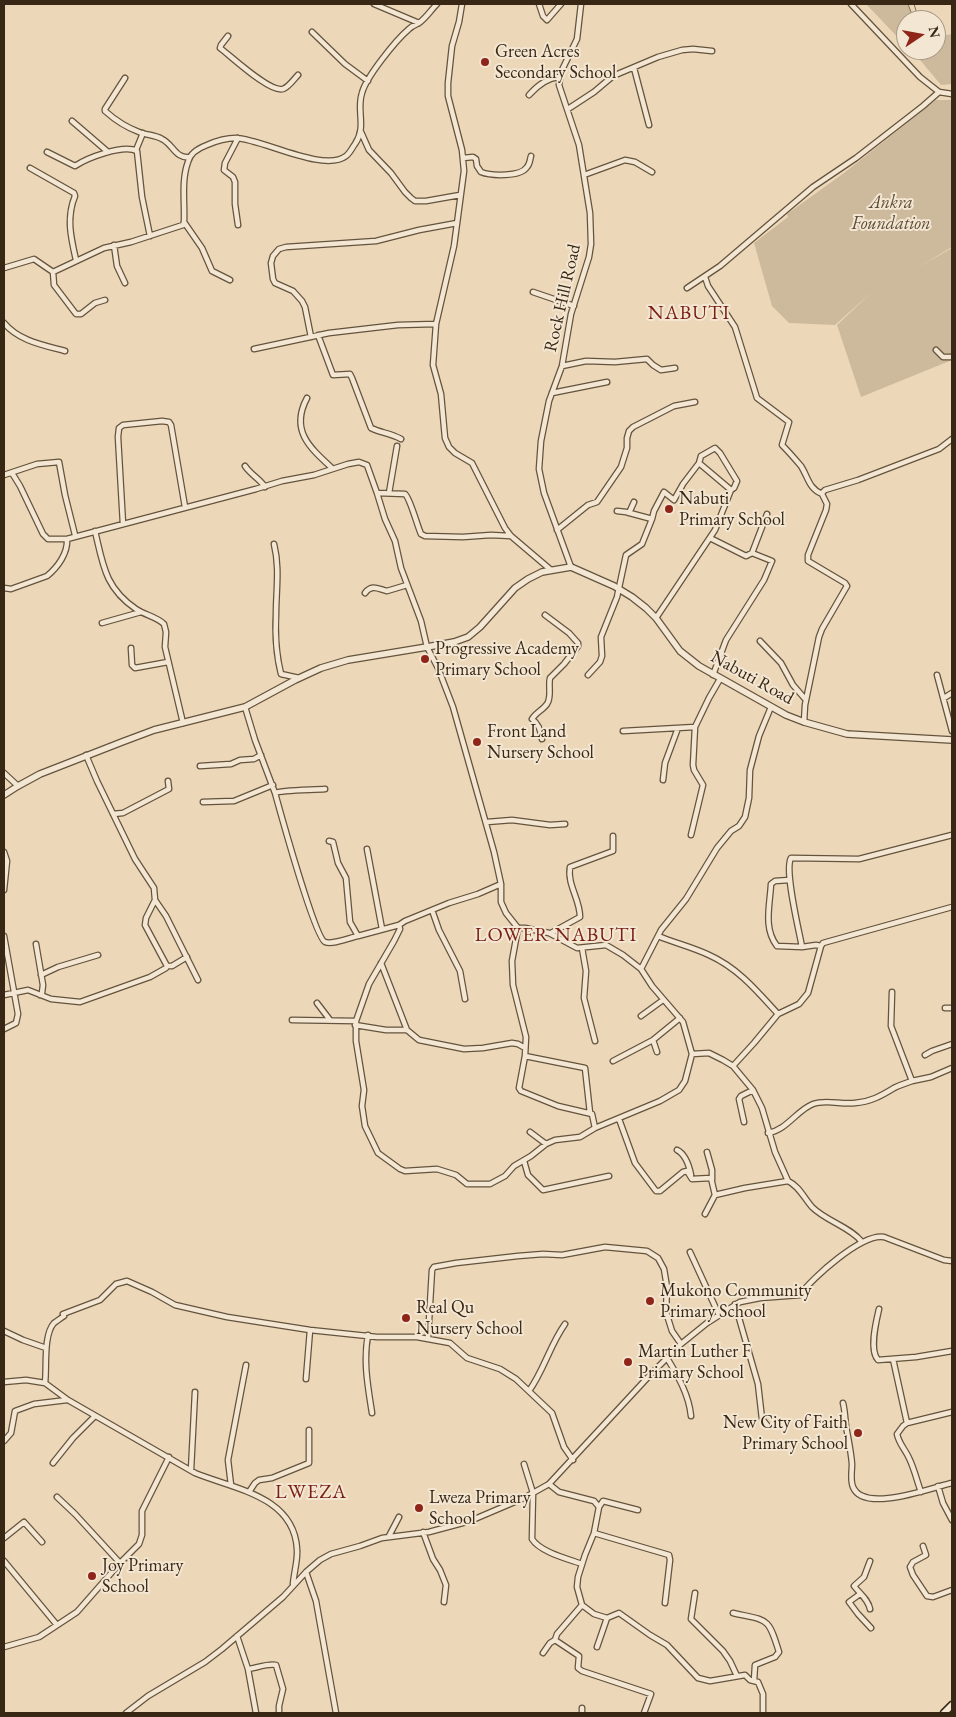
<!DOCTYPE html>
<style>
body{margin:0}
#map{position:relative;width:956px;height:1717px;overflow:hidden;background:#ecd8b9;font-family:"EB Garamond",serif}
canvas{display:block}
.frame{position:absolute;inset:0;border:5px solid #372714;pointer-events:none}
.north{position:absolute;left:896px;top:10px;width:50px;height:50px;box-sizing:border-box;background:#f3e6d2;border:1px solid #a89a86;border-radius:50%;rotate:78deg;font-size:14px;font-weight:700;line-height:20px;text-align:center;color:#372714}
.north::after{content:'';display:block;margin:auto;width:18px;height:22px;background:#8f2418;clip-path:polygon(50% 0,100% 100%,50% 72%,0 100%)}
</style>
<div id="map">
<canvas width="956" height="1717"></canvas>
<div class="frame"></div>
<div class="north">N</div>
</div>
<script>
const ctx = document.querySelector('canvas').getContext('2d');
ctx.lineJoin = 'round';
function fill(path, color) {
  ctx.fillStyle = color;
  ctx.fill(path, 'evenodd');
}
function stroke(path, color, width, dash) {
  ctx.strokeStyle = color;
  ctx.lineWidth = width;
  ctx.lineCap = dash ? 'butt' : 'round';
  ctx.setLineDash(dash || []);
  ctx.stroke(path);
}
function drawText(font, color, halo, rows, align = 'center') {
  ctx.font = font + ' "EB Garamond",serif';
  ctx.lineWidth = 4;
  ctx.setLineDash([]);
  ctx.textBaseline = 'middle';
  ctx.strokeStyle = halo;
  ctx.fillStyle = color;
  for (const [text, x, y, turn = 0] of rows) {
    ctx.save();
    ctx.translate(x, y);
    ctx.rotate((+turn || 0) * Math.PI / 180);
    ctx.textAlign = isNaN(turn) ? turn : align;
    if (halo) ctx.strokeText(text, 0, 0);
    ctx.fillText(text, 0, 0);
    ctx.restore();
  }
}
const green = new Path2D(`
 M 866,4 L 908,4 L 914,20 L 906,20 L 906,46 Z
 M 952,34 L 952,84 L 941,85 L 915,54 L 910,50 L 936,50 L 936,37 Z
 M 936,100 L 952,100 L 952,247 L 917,268 L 952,248 L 952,360 L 861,397 L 837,325 L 872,292 L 835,325 L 789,323 L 772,306 L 754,243 L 788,217 L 787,214 L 844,173 Z`);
const stream = new Path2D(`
 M 908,4 L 914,20
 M 914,4 L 919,20`);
const minor = new Path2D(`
 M 374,4 L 419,23
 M 462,4 L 459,22 L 452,46 L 448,83 L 448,96 L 462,150 L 464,171 L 454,246 L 436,324 L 433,365 L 441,394 L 445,438 L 449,447 L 455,453 L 472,463 L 505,528 L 511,536 L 551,570
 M 539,4 L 543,16 L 547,20 L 561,4
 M 851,4 L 920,77 L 939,92 L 952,94
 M 312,32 L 345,64 L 368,81
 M 228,36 L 221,45 L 220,48 C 232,57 270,93 283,89 C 289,87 294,79 298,75
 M 634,68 L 649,125
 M 125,78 L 105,109 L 105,111 C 114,119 128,128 139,132 C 146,135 155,135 162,139 C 173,144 175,159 190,157
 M 529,95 C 537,86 546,78 559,77
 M 568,109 L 594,92 L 613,76 L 658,57 L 682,50 L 693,49 L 712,51
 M 72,121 L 108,152
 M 361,132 L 369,150 L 391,173 L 405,192 L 411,198 L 415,201 L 426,201 L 460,195
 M 238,138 L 225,163 L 224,170 L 233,177 L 235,182 L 235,204 L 238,225
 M 136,150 L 143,133
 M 47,152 L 75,166 C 87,158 123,144 137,151 L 142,197 L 150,236
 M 463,158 L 473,157 L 476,159 L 477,166 L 481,172 C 491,176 521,177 527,167 C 530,164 530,159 531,156
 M 30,168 L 74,193 L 75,196 C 66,218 71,238 76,260
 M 584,175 L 625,160 L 635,162 L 652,172
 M 184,222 L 202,248 L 212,271 L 230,280
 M 114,245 L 117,266 L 125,283
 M 4,268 L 34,259 L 53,272 L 104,248 L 131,242 L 183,225 L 184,222 C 185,203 181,181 188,162 C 190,153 199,148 207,145 C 216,141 226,138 236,138 C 262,139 324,173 346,156 C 350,153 352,148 355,144 C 367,126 356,111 362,93 C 366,77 396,40 409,29 C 412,26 415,25 419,23 C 426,18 431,10 437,4
 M 53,272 L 54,285 L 76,314 L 81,314 L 95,303 L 105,300
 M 705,277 L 708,286 L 735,327 L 757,398 L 789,422 L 782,445 C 789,452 795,459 801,466 C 808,477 809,489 822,494 L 827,504 L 826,510 L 808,555 L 808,561 L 845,583 L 847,586 L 822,629 L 819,637 L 805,705 L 804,722
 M 687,288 L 720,266 L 813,187 L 856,158 L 923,106 L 939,92
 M 533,292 L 574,306
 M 4,323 C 19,341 43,345 65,351
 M 318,335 L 333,375 L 350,374 L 352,378 L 371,428 C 381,433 391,433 401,439
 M 311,337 L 305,307 L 302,301 L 293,291 L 275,283 L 273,279 L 271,263 L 273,256 L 279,249 L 286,247 L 376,241 L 419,230 L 457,223
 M 254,349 L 329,333 L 398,325 L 436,324
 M 936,350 L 943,357 L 952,357
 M 562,366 L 586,361 L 615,362 L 647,359 L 653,365 L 661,370 L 675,368
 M 552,393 L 607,382
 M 307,398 C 290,430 309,447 332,468
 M 245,466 C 251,475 259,478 265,487
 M 12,473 L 20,486 L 43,534 L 48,539 L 67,539 L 256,489 L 282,481 L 314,475 L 348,464 L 359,462 L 367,465 L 377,493 L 405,494 C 410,498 417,525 421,534 L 425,536 L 463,537 L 491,535 L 511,536
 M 4,475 L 37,464 L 59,462 L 65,495 L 75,535
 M 377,493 L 385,519 L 395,541 L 401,568 L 421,621 L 427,647 L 438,668 L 453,707 L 494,852 L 501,884 L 501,902 L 506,913 L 518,928 L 525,928 L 549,933 L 577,948 L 606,945 L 623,955 L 641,969 L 652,986 L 683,1022 L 692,1054 L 685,1081 L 679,1090 L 660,1101 L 595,1128 L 580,1137 L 555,1140 L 546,1144 L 531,1156 L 514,1166 L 505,1176 L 490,1184 L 467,1184 L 456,1175 L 437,1169 L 405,1171 L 400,1169 L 378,1153 L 365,1126 L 362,1106 L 364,1090 L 356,1041 L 356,1021 L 369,984 L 394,941 L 400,929 L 399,925 L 405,921 L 449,903 L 478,894 L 501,884
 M 389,493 L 397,446
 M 822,494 L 823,492 L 825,490 L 858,480 L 939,449 L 952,439
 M 629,513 L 634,502
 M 652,519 L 654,511 L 664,492 L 674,500 L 683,484 L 699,463
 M 123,524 L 118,437 L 119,428 L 123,425 L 162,421 L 169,422 L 171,425 L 185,507
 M 557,530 L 588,505 L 597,502 L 621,467 L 627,448 L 627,438 L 629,431 L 633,427 L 674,406 L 695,402
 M 95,531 C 103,565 105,588 136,609 C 145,615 157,617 164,624 L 166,632 L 165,647 L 183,723
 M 710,538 L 746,556 L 752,553 L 772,561 L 764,580 L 726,640 L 713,675
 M 274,544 C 280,568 276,590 276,615 C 275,634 276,654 281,674 L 299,678
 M 752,553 L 767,514
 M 571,567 L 544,493 L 539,469 L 541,441 L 549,401 L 562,366 L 571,314 L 589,257 L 591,244 L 590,213 L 579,145 L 559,85 L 561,72 L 577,39 L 581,4
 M 4,588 L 11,589 L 47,576 C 58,567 68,553 67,539
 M 365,593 C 372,584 378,589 387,591 L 407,585
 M 656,618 L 715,530 L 731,490 L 699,463 L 701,456 L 715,448 L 720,453 L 737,481 L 734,488 L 731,490
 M 102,623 L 141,612
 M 760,641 L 781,663 L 793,685 L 806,700
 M 131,648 L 132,665 L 135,668 L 168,662
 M 588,675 L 600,662 L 602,656 L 601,637 L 617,597 L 626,555 L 642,544 L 652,519 L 626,512 L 617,511
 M 937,675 L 952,731
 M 944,698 L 952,693
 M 245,707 L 255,740 L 275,793 C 281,790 315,790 325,789
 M 623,731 L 695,727
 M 542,739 C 541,731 539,724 532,719 C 536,712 543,710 547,704 C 552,697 548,686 550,678 L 564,664 L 578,646 L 578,643 L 569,633 L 545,615
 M 86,755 L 97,781 L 135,859 L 154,888 L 155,900 L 146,918 L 145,925 L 167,966
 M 200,766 L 231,764 L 240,760 L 254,759 L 261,755
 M 4,773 L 18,786
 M 663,780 L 665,763 L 678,728
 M 275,793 C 280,811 315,938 325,942 C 333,945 349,938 358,936
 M 203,802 L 234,801 L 273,785
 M 113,814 L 123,813 L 169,789 L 168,781
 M 487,822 L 512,820 L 550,825 L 565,824
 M 691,835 L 703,785 L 694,770 L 693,765 L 695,727 L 709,698 L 720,679
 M 329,841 L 333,842 L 338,863 L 346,878 L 350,922 L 358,936 L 399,925
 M 367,849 L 382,929
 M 4,852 L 7,861 L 4,890
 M 789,880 L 775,881 L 771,884 C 770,905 763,928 777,946 L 802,947
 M 155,900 L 166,916 L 198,980
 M 432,910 L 439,930 L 460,971 L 465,999
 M 518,928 L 512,961 L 513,985 L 526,1037 L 525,1056 L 519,1088 L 521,1091 L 558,1106 L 592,1114 L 595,1128
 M 551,933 L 580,917 C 580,899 567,885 570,867 L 613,851 L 613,836
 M 4,936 L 18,1014 L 16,1023 L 4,1029
 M 658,936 C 675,943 692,947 709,955 C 738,968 757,991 778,1014
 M 36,944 L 43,985 L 42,993 L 40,995
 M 821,946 L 816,945 L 802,947 C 799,930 784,870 791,858 L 859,859 L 952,835
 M 582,948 L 586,971 L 584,998 L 595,1041
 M 381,963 L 407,1030 L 419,1040 L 464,1049 L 483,1048 L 512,1043 L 518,1044 L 525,1048
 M 641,969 L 661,930 L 686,899 L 717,848 L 731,831 L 739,826 L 745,817 L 749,798 L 750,770 L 759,736 L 771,707
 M 41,975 L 58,967 L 98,955
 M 4,995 L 28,990 L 51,999 L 80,1002 L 150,977 L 166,968 L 167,966 L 172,966 L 187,957
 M 317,1003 L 330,1020
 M 945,1008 L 952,1008
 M 641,1016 L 663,1000
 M 292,1020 L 356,1021
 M 355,1025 L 386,1030 L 407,1030
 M 653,1040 L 657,1052
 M 692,1054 L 709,1053 L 723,1060 L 733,1066 L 753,1090 L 762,1108 L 775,1152 L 788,1181 C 799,1186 804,1198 812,1207 C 826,1221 850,1227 861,1241
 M 925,1055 L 932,1051 L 952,1044
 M 525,1056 L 585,1068 L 590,1113
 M 613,1061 L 653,1040 L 680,1018
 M 733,1066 L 754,1043 L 778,1014 L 799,1004 L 808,993 L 821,946 L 823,943 L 952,907
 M 912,1081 L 931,1077 L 952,1068
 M 619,1119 L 635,1163 L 656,1191 L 660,1191 L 683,1172 L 687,1171 L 692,1179 L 711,1178 L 715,1195 L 745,1188 L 788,1181
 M 744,1122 L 739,1099 L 741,1096 L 753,1090
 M 530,1132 L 546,1144
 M 768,1133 C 787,1130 797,1110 813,1104 C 826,1099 842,1105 855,1103 C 870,1102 881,1096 894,1088 C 900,1085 906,1083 912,1081 L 891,1026 L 892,992
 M 677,1150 C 685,1154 689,1165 691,1175
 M 707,1152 L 712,1170 L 712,1180
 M 524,1161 L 528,1175 L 543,1190 L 609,1176
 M 705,1214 L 715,1195
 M 690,1252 L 719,1315
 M 735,1304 L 758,1384 L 762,1419 L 767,1425
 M 879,1309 C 876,1322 869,1350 878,1360 L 916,1357 L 952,1351
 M 4,1331 L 23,1340 L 46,1348
 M 368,1335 C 363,1362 368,1387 372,1413
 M 428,1338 L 432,1270 L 434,1267 L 456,1263 L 518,1256 L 543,1254 L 562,1255 L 605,1247 L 647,1251 L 658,1258 L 664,1269 L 667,1287 L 666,1312 L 672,1331 L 681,1344
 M 667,1358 C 678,1376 689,1395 691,1416
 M 893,1359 L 907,1423
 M 306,1379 L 310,1330
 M 4,1382 L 26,1380 L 45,1383 L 68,1400 L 195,1473 C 234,1489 294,1496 297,1549 C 298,1560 294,1572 293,1584
 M 45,1383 C 47,1368 43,1335 54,1323 C 57,1321 61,1318 64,1316 L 63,1314 L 100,1300 L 116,1284 L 127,1281 L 152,1292 L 175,1305 L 227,1317 L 310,1330 L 377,1337 L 417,1337 L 450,1343 L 467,1358 L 500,1369 L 516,1379 L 552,1413 L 564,1447 L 573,1460
 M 529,1391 C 544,1370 550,1345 565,1324
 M 843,1403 C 845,1411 845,1418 846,1426 C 848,1438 851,1451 852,1464 C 852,1471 850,1480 853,1487 C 864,1514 933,1487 952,1483
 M 4,1441 L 11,1433 L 15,1411 L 34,1404 L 67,1400
 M 53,1463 L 73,1438 L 95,1416
 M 524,1464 L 533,1493 L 532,1539 C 540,1552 568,1559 582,1564
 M 191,1470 L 195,1392
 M 549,1484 L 559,1492 L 594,1501 L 599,1507 L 594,1533 L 585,1555 L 578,1577 L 577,1587 L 582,1605 L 594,1614 L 607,1618 L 619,1613 L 650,1635 L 667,1645 L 698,1678 L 710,1681 L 745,1675 L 750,1680 L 758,1682 L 763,1694 L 763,1713
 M 231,1485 L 228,1460 L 246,1365
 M 938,1486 L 943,1503 L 952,1520
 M 249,1492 L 255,1483 L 259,1480 L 272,1478 L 309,1463 L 309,1430
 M 921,1492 C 917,1481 914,1468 909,1458 C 905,1449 899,1444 897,1434 L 903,1426 L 907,1423 L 952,1412
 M 57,1497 L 75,1514 L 120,1563
 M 599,1507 L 603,1501 L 638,1510
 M 423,1532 L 433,1559 L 440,1570 L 446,1585 L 444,1602
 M 594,1533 L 669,1555 L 670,1560 L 665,1603
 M 389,1536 L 399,1517
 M 4,1538 L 24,1522 L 42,1542
 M 923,1546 L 926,1555 L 913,1562 L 910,1567 L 913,1575 L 927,1596 L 933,1597 L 952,1590
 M 4,1561 L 57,1625
 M 306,1572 L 316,1601 L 336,1713
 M 695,1593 L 691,1619 L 723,1651 L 730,1661 L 737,1676
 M 860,1594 L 849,1602 L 858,1614 L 871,1628
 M 582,1605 L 557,1634 L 555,1640 L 579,1656 L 578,1668 L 582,1671 L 651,1694 L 644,1713
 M 870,1609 C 868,1599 860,1594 854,1586 L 864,1577 L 870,1561
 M 733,1613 C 768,1621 768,1616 779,1652 L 775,1657 L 755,1665 L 754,1681
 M 237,1636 L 248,1669 L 256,1713
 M 4,1647 L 39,1637 L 77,1612 L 120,1563 L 139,1544 L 142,1535 L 142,1511 L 169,1457
 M 597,1647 L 607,1618
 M 543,1653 L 550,1643 L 555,1640
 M 248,1669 C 256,1668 269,1663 276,1665 L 283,1689 L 279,1706 L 279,1713
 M 126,1713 L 148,1696 L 205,1662 L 222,1649 L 283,1597 L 306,1572 L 320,1560 L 331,1554 L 360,1546 L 382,1538 L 429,1532 L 470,1521 L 524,1498 L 549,1484 L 650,1375 L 681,1344 L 707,1323 L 740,1302 L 760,1298 L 800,1295 C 812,1278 862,1233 884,1237 L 944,1260 L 952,1261
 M 582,1713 L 582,1708`);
const tertiary = new Path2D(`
 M 4,795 L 18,786 L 40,774 L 122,742 L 154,730 L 245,707 L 295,680 L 321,668 L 348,660 L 427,647 L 454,642 L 468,637 L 480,627 L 515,588 L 528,579 L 542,572 L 571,567 L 614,586 L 632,597 L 646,608 L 656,618 L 680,651 L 699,666 L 786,715 L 804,722 L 847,734 L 952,740`);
const secondary = new Path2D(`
 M 944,1713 L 952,1705`);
const markers = [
 [485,62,5,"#8f2418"],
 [669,509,5,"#8f2418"],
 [425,659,5,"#8f2418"],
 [477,742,5,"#8f2418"],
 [650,1301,5,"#8f2418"],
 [406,1318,5,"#8f2418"],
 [628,1362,5,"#8f2418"],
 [858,1433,5,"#8f2418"],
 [419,1508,5,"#8f2418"],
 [92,1576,5,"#8f2418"]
];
const poiNames = [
 ["Green Acres",495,52],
 ["Secondary School",495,73],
 ["Nabuti",679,499],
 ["Primary School",679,520],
 ["Progressive Academy",435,649],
 ["Primary School",435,670],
 ["Front Land",487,732],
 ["Nursery School",487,753],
 ["Mukono Community",660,1291],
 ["Primary School",660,1312],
 ["Real Qu",416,1308],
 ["Nursery School",416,1329],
 ["Martin Luther F",638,1352],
 ["Primary School",638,1373],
 ["New City of Faith",848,1423,"right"],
 ["Primary School",848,1444,"right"],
 ["Lweza Primary",429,1498],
 ["School",429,1519],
 ["Joy Primary",102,1566],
 ["School",102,1587]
];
const parkNames = [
 ["Ankra",891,203],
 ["Foundation",891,224]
];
const streetNames = [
 ["Rock Hill Road",563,298,-77],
 ["Nabuti Road",752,678,29]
];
const quarterNames = [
 ["NABUTI",689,314],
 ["LOWER NABUTI",556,936],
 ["LWEZA",311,1493]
];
fill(green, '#cdba9d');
stroke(stream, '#7e6d55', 1);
stroke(minor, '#64533d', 7);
stroke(tertiary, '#64533d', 8);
stroke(secondary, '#372714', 9);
stroke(minor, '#f3e6d2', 4.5);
stroke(tertiary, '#f3e6d2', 5.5);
stroke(secondary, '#f3e6d2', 6);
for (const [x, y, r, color] of markers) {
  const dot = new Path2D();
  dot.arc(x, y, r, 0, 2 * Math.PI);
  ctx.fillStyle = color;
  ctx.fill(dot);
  stroke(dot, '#f3e6d2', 2);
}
drawText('18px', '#372714', '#f3e6d2', poiNames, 'left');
drawText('italic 18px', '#5c4c36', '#f3e6d2', parkNames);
drawText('18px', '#372714', '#f3e6d2', streetNames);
ctx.letterSpacing = '1px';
drawText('20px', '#7a1f14', '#f3e6d2', quarterNames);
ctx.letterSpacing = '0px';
</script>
